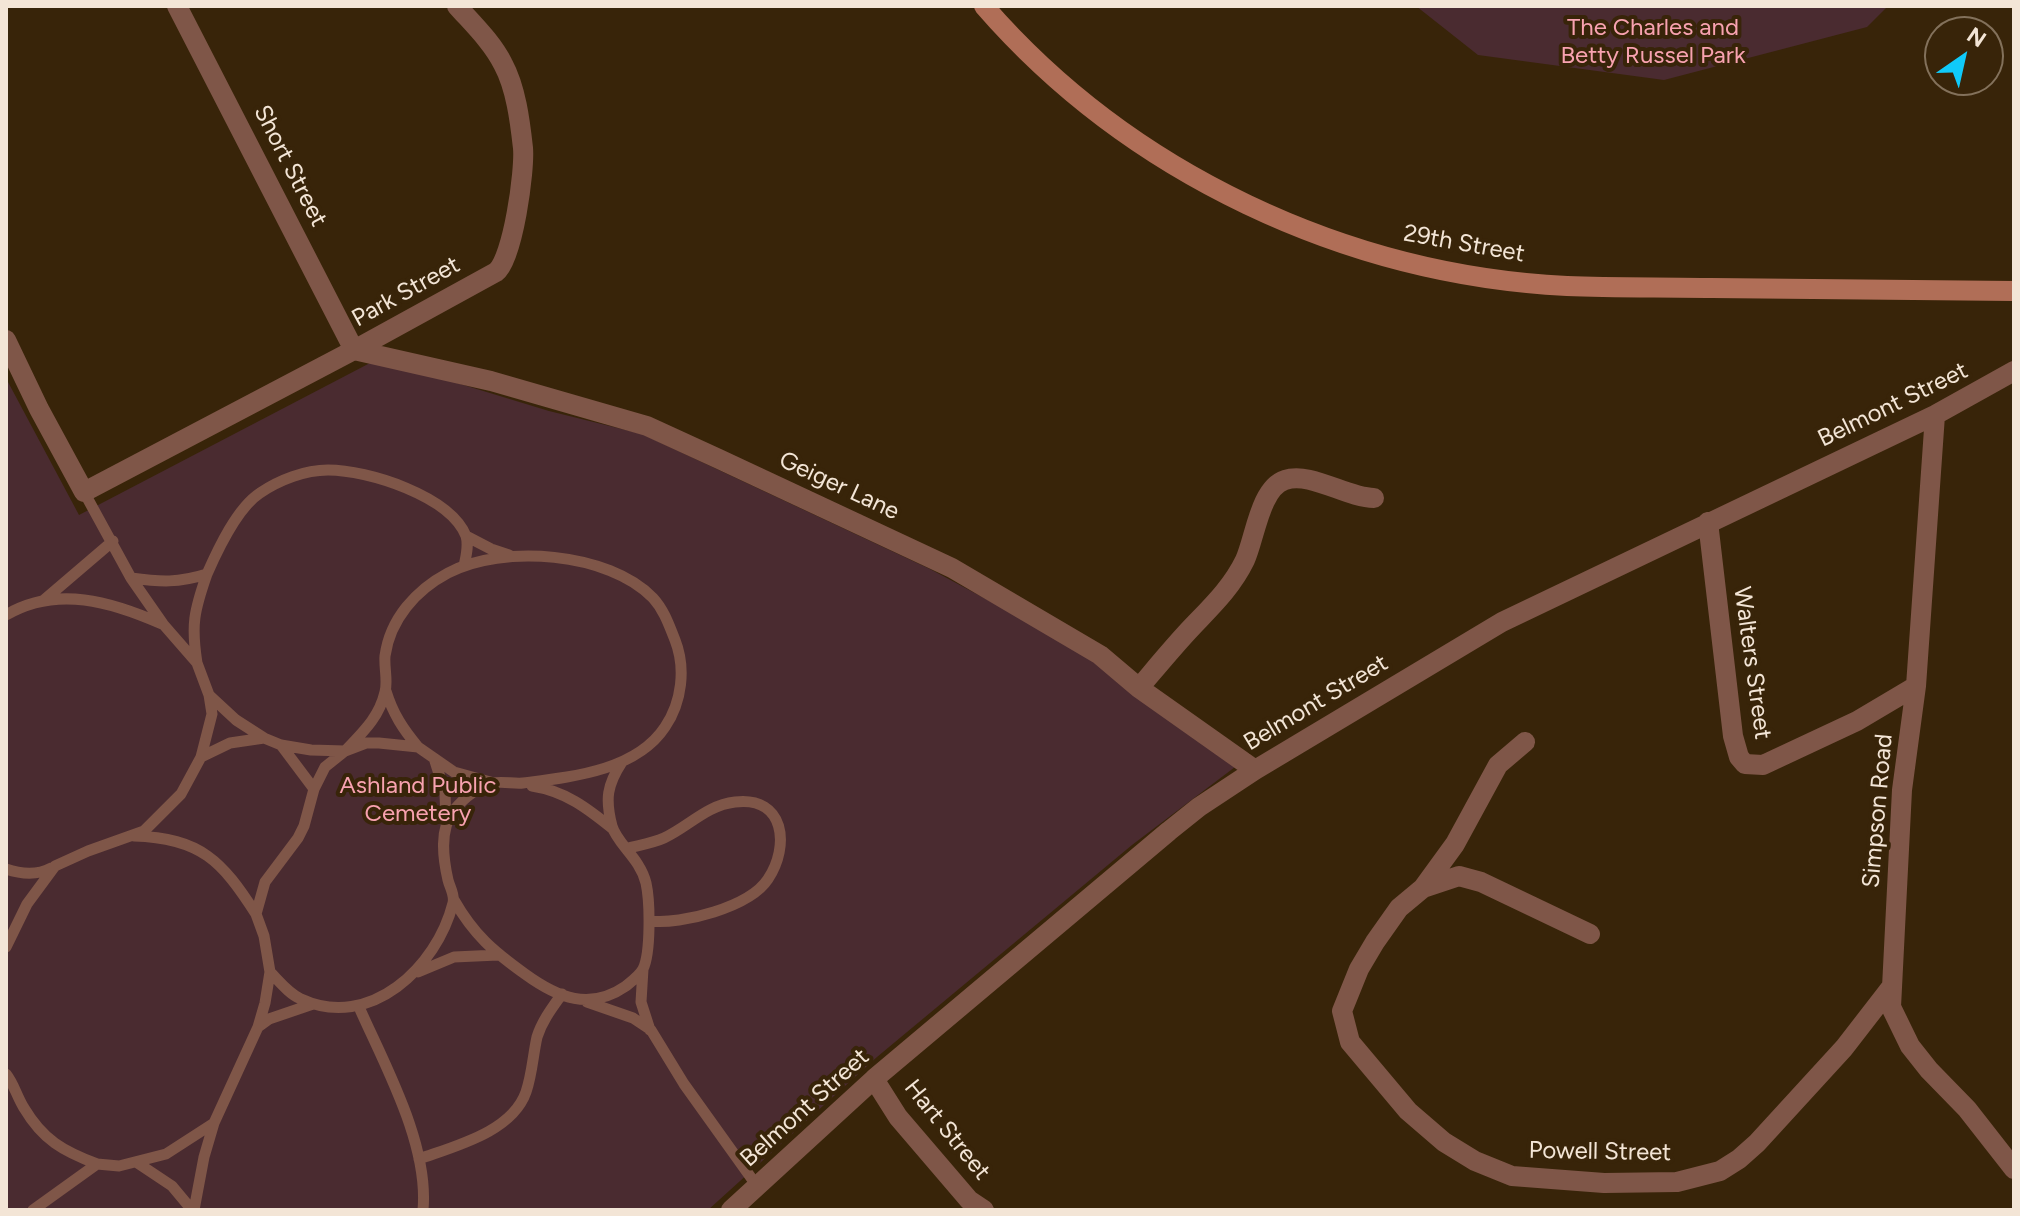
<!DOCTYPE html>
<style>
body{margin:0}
#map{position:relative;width:2020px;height:1216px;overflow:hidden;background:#382409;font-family:Figtree,sans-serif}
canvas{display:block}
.frame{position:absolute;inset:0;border:8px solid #f3e5d6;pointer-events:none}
.north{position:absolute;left:1924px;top:16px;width:80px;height:80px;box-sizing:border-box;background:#382409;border:2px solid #83715b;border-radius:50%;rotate:34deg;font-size:22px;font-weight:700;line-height:32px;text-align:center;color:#f3e5d6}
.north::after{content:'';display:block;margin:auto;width:28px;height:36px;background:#10cafa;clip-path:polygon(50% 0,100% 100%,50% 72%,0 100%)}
</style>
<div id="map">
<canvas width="2020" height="1216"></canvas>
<div class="frame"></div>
<div class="north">N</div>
</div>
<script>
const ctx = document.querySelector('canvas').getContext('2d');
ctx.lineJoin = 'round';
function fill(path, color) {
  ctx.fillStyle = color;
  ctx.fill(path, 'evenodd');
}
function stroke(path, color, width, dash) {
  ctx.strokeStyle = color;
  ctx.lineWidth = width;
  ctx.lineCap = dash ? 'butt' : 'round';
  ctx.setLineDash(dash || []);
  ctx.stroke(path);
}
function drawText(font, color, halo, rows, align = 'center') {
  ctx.font = font + ' Figtree,sans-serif';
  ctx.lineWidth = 8;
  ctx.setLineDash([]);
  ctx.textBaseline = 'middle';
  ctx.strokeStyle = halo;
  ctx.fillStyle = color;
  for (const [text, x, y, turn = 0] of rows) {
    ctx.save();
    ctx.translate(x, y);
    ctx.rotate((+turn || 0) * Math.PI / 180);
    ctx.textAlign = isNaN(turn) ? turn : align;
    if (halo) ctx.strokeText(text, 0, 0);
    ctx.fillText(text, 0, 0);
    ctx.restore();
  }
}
const green = new Path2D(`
 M 1416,6 L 1888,6 L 1867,27 L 1664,80 L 1478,55 Z
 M 370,363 L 421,372 L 549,411 L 642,434 L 930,569 L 1053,635 L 1132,686 L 1235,767 L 1132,845 L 877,1057 L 708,1210 L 6,1210 L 6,383 L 8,382 L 79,515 Z`);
const lane = new Path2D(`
 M 84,492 L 131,578 C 161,582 178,583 207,574 C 218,549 237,508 260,493 C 279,480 305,470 328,470 C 368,470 450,496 466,536 C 469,546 466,556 464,566
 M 466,536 L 491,549 L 509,555
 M 131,578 L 163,624 L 197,663 L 209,695 L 212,714 L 201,757
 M 44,600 L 113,541
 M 6,615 C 57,585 112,602 162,624
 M 197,663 C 191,625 194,611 207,574
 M 386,691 C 393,714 403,729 418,747
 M 209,695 L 236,720 L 264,738
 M 435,761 L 445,793 L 446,823
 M 532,786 C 565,791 587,808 613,829
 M 314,789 L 325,767 L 345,751 L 366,743 L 379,743 L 418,747 L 454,772 L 494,783
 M 134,836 C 201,838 222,861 256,914
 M 628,848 C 640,845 653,843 664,838 C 688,827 707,805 735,802 C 785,796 790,846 768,879 C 750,907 681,925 650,921
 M 6,869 C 21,874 36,876 51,868
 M 454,900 C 474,935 493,951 525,974 C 558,998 590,1011 626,986 C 631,982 640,975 643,969 C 651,953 650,901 646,883 C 640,858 617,844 612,826 C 605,799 607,785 622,762
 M 6,947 L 27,904 L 55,866 L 88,851 L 144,831 L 181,794 L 201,757 L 230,743 L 264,738 L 281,745 L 311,750 L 345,751 C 362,733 379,718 385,692 C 388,681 384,668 385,656 C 390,619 416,590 448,573 C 502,544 609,552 653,598 C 664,610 669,625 675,640 C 686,668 682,702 665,727 C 636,771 571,777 523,783 C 514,784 502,781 493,783 C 478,787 464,798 454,810 C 439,829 443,858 448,880 C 450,888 455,895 453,903 C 437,967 370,1031 301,999 C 289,994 279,981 270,972 L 264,936 L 256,914 L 265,882 L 298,838 L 304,826 L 314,789 L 281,745
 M 643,969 L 641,1002 L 650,1030
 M 418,972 L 454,957 L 498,955
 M 587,1002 L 633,1018 L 651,1030 L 684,1084 L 757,1186
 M 359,1007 C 385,1066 429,1144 423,1210
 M 258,1027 L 265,1003 L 270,972
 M 6,1074 C 14,1084 17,1097 24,1108 C 43,1140 63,1151 97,1164
 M 419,1159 C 455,1146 512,1132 526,1092 C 532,1075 533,1055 537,1037 C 542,1021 552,1008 562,994
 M 136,1162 L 172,1186 L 192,1210
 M 33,1210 L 97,1164 L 119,1166 L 166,1154 L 214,1123 L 258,1027 L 269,1019 L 313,1004
 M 194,1210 L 204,1157 L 214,1123`);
const street = new Path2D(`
 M 177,6 L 354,350 L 491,381 L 647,426 L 719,459 L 952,568 L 1100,655 L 1139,688 L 1255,770
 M 6,340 L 39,409 L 84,492 L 354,350 L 496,272 C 513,259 525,170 523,148 C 520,121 516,88 503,64 C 492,42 473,24 457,6
 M 1935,415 L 1916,686 L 1902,790 L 1891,1007 L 1910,1046 L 1929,1070 L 1967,1109 L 2014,1169
 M 1708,522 L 1733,736 L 1739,757 L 1745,764 L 1763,765 L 1857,721 L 1916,686
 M 1139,688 C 1156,668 1173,647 1192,627 C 1212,606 1232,587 1245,560 C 1255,538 1260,488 1285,480 C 1310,471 1347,498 1374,498
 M 1525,742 L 1498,765 L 1455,844 L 1423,888 L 1399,908 L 1375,942 L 1359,969 L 1342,1011 L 1350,1042 L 1408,1111 L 1444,1142 L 1475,1161 L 1512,1176 L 1604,1183 L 1677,1182 L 1720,1171 L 1739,1159 L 1757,1143 L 1844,1048 L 1892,986
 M 1423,888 L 1459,876 L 1481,882 L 1590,934
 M 874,1079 L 898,1117 L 969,1200 L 984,1210
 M 731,1210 L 874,1079 L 1169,831 L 1199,807 L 1255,770 L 1502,622 L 1935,415 L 2014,371`);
const secondary = new Path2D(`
 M 984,6 C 1129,173 1346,275 1567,286 C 1615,288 1664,287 1712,288 C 1813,289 1913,290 2014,291`);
const parkNames = [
 ["The Charles and",1653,28],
 ["Betty Russel Park",1653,56],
 ["Ashland Public",418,786],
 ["Cemetery",418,814]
];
const streetNames = [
 ["Short Street",290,166,63],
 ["29th Street",1464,244,10],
 ["Park Street",406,292,-29],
 ["Belmont Street",1893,405,-26],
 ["Geiger Lane",839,486,25],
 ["Walters Street",1752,663,82],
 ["Belmont Street",1316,703,-31],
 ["Simpson Road",1878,811,-85],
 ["Belmont Street",805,1108,-42],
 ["Hart Street",947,1130,51],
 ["Powell Street",1600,1152,1]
];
fill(green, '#4a2b30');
stroke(lane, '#7f5648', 11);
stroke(street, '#7f5648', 20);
stroke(secondary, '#b06e57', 20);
drawText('24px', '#f8a2b0', '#382409', parkNames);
drawText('24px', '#f3e5d6', '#382409', streetNames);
</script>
